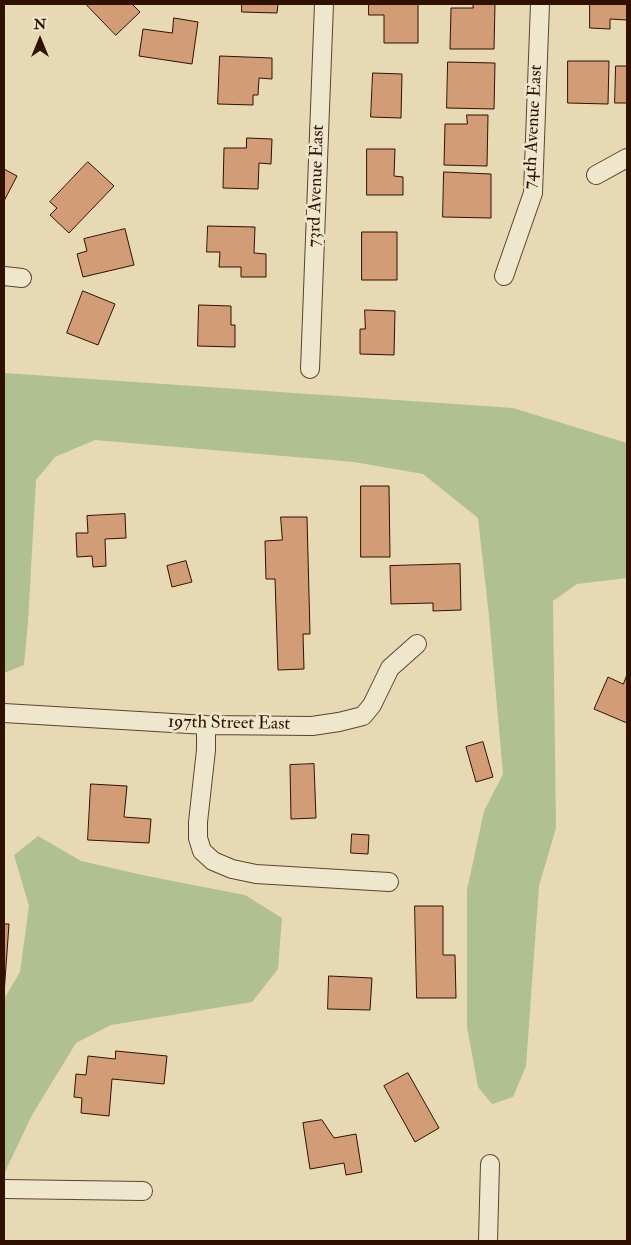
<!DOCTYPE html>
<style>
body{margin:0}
#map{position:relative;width:631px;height:1245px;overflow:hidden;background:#e7d9b4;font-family:"IM FELL Double Pica",serif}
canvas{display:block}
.frame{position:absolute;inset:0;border:5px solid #301100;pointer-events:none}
.north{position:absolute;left:15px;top:15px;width:50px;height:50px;-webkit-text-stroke:4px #efe6ce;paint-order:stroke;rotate:0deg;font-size:14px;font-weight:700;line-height:20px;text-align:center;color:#301100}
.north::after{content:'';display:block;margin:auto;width:18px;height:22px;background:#301100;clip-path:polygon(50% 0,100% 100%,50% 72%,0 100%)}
</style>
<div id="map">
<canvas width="631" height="1245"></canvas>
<div class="frame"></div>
<div class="north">N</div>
</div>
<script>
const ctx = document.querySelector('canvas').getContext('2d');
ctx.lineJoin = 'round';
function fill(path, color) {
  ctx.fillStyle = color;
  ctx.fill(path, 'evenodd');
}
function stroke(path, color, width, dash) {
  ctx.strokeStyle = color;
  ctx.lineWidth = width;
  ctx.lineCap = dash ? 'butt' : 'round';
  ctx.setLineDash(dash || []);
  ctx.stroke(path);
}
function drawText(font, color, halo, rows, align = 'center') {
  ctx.font = font + ' "IM FELL Double Pica",serif';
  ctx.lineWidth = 5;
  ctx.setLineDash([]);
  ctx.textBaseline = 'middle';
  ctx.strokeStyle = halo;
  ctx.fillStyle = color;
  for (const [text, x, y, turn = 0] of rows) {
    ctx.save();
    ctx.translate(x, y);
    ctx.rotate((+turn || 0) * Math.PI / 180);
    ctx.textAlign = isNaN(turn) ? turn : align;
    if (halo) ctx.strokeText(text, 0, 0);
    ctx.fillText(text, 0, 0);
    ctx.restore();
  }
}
const green = new Path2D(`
 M 4,373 L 513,408 L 627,443 L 627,578 L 577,584 L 553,601 L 556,828 L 539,886 L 526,1066 L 513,1097 L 492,1104 L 478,1087 L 467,1027 L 467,890 L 484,811 L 503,774 L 489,616 L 478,518 L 423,474 L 354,462 L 95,440 L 55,457 L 36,480 L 28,622 L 24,665 L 4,673 Z
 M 38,836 L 81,861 L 147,876 L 245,895 L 282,918 L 278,969 L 252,1002 L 111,1025 L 76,1043 L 32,1115 L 5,1172 L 4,1171 L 4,999 L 20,972 L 29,906 L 14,855 Z`);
const building = new Path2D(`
 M 86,4 L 132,4 L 140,12 L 116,35 Z
 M 242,4 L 278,4 L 277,13 L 242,12 Z
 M 369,4 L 418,4 L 418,43 L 384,43 L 384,15 L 369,15 Z
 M 473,4 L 495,4 L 494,49 L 450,49 L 451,8 L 473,8 Z
 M 590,4 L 627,4 L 627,20 L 610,19 L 610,29 L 590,28 Z
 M 174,18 L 198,22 L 192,64 L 139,56 L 143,29 L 172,33 Z
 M 220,56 L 272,58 L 272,79 L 259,78 L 258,95 L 253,95 L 253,105 L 218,104 Z
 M 568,61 L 609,61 L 608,104 L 568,103 Z
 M 448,62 L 495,63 L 494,109 L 447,108 Z
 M 616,66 L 627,66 L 627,103 L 615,103 Z
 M 373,73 L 402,74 L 401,118 L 371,117 Z
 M 467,115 L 488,115 L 487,166 L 444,165 L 445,124 L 467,124 Z
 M 247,138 L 272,139 L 271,164 L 259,163 L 258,189 L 223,188 L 224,148 L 246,148 Z
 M 367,149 L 395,149 L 394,176 L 403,177 L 403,195 L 367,195 Z
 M 88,162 L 114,186 L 69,233 L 50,215 L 57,208 L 50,202 Z
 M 4,169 L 17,176 L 4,201 Z
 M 444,172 L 491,174 L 491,218 L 443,217 Z
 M 208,226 L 255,227 L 254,253 L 266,254 L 266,277 L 241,277 L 241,267 L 219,267 L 220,252 L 207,252 Z
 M 125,229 L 134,265 L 83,277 L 77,254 L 87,251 L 84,239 Z
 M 362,232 L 397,232 L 397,280 L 362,280 Z
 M 83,291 L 115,304 L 98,345 L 67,333 Z
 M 199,305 L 231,306 L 231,325 L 235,325 L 235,347 L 198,346 Z
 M 365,310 L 395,311 L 394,355 L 360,354 L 360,329 L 365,329 Z
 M 361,486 L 389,486 L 390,557 L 361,557 Z
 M 125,514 L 126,538 L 105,539 L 106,566 L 93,567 L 92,556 L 77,557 L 76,533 L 88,533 L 87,516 Z
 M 281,517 L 307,517 L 310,634 L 303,634 L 304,669 L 278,670 L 275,579 L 266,579 L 265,541 L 282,540 Z
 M 186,561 L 192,582 L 172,587 L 167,566 Z
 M 460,564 L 461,610 L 433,611 L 433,603 L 391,604 L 390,566 Z
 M 627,675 L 627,723 L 594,709 L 608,677 L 623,684 Z
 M 483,742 L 493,777 L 476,782 L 466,747 Z
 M 314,764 L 316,818 L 291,819 L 290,765 Z
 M 91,784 L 127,786 L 124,817 L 151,819 L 149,843 L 88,840 Z
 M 352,834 L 369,835 L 368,854 L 351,853 Z
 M 415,906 L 443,906 L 443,955 L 455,955 L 456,998 L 417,998 Z
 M 4,924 L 9,924 L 4,994 Z
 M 329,976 L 372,978 L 370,1010 L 328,1009 Z
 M 116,1051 L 167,1056 L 164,1084 L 112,1079 L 109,1116 L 81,1113 L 82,1098 L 74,1097 L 76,1074 L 86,1075 L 88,1056 L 115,1059 Z
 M 408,1073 L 439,1128 L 415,1142 L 384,1086 Z
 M 322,1120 L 334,1138 L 356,1134 L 362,1172 L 346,1175 L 344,1163 L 310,1169 L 303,1123 Z`);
const street = new Path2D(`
 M 596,175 L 627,158
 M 4,276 L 22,278
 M 504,276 L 533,193 L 540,4
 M 310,369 L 324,4
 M 4,713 L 206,725 L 312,726 L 339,722 L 363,716 L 372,705 L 390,668 L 417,644
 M 206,725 L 206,750 L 198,822 L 198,838 L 202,851 L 213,861 L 232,869 L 256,874 L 389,882
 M 4,1189 L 143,1191
 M 488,1241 L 490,1164`);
const streetNames = [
 ["74th Avenue East",534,127,-87],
 ["73rd Avenue East",317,186,-88],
 ["197th Street East",229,724,1]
];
fill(green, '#b1c090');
fill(building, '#d19c76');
stroke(building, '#301100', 1);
stroke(street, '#5e432d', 20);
stroke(street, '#efe6ce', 18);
drawText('18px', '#301100', '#efe6ce', streetNames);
</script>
